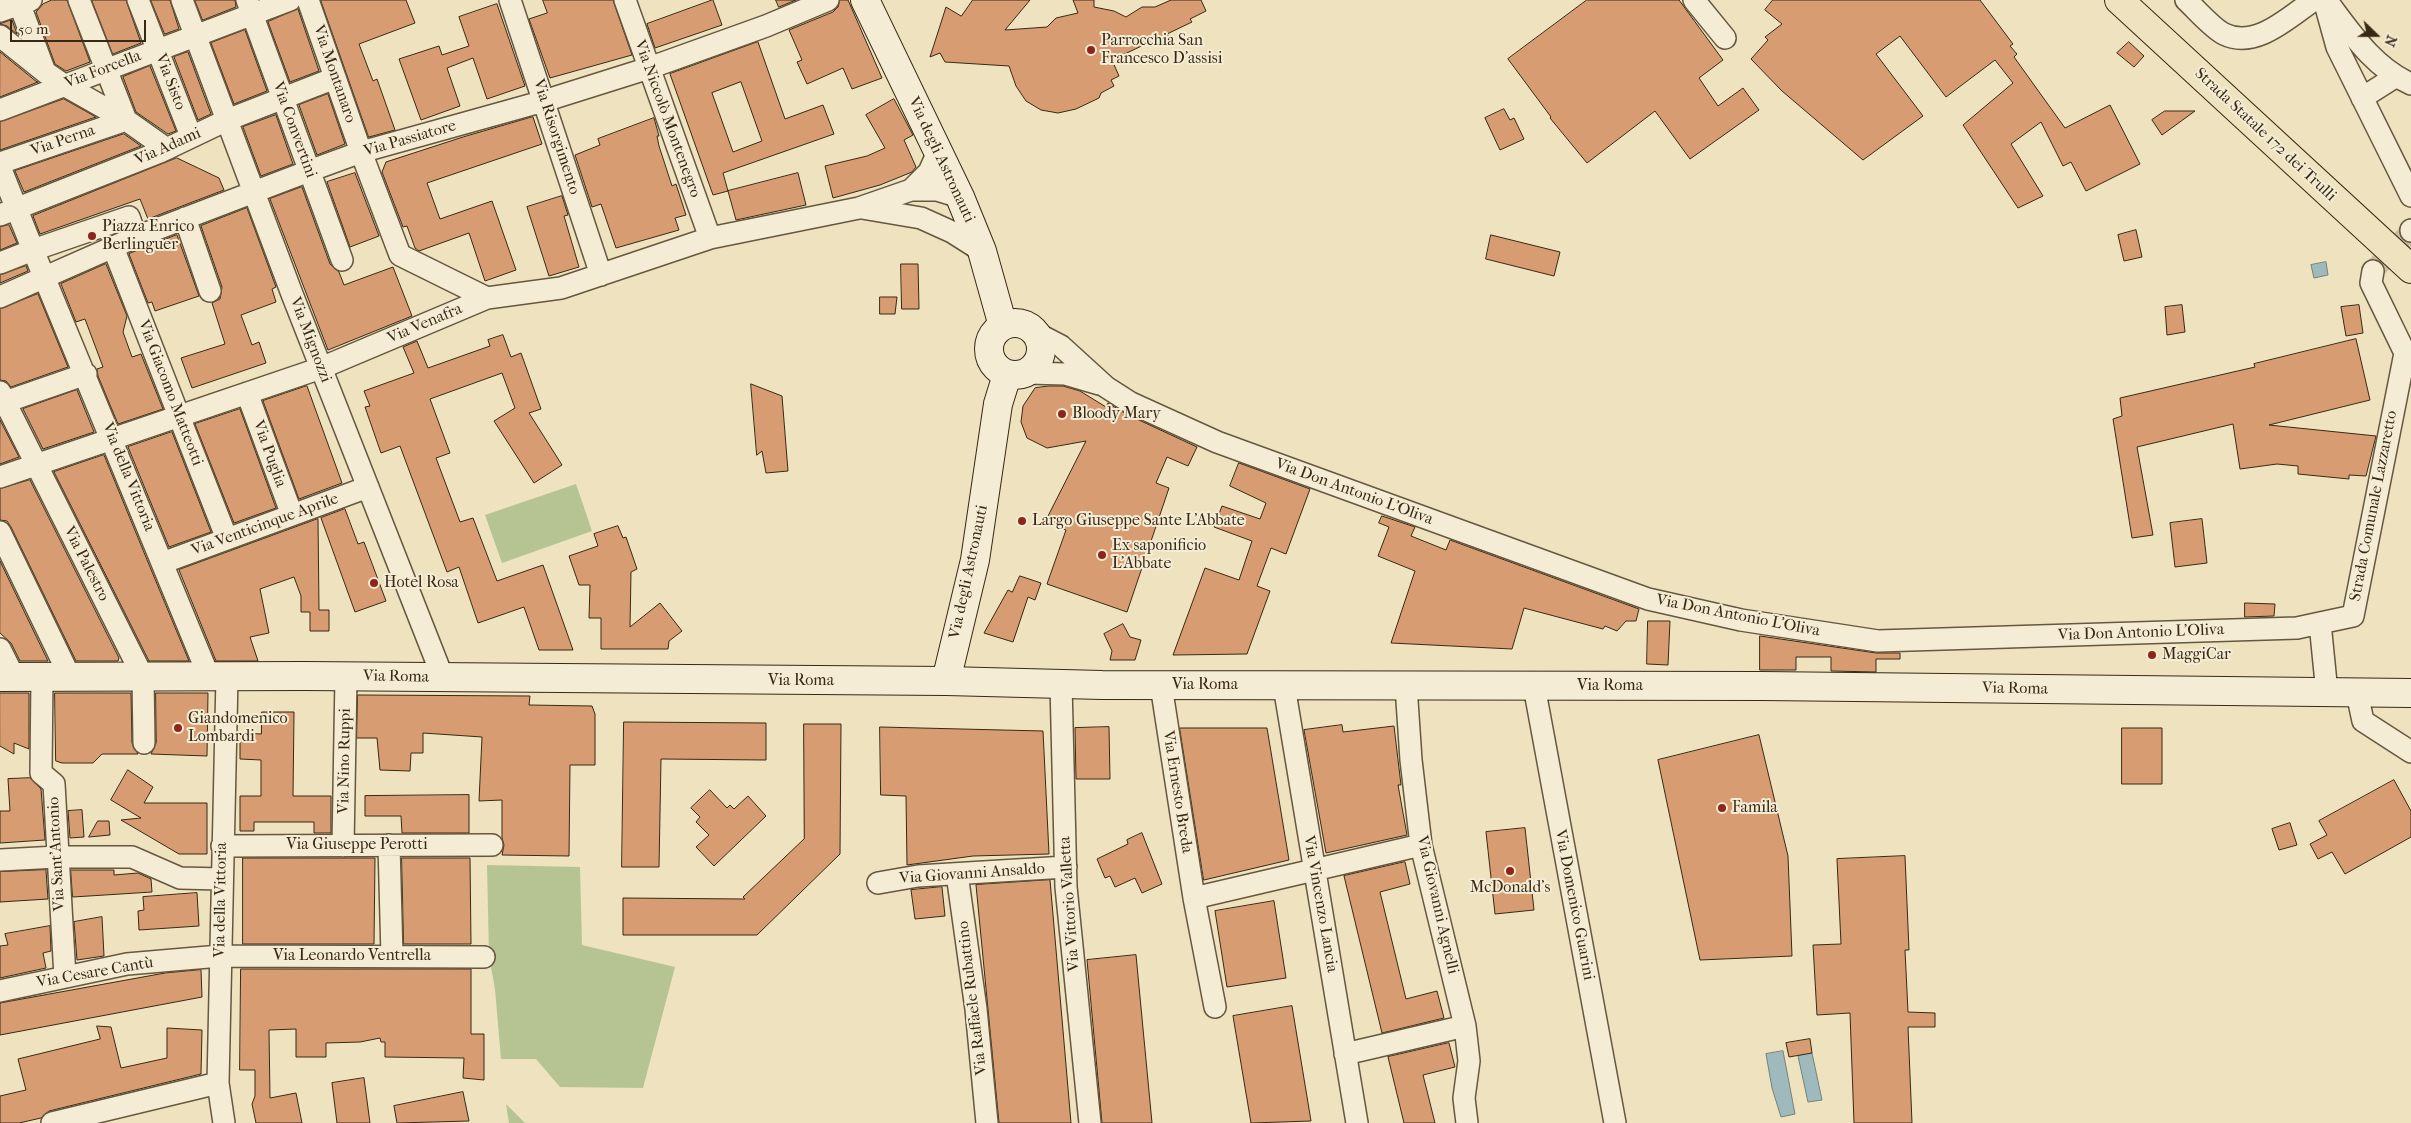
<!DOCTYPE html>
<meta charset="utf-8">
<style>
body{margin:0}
#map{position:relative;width:2411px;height:1123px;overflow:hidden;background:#eee2bf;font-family:"IM FELL French Canon",serif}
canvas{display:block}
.north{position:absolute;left:2351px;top:10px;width:50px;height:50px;-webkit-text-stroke:4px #f4ecd5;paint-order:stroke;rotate:112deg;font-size:14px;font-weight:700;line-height:20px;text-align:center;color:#382914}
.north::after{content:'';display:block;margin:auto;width:18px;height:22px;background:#382914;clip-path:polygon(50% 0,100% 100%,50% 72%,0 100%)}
.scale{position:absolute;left:10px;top:20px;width:136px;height:22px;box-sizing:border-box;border:2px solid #382914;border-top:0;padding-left:6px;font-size:15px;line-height:18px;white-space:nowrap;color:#382914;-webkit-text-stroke:4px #f4ecd5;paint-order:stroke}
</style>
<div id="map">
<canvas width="2411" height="1123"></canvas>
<div class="north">N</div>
<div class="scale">50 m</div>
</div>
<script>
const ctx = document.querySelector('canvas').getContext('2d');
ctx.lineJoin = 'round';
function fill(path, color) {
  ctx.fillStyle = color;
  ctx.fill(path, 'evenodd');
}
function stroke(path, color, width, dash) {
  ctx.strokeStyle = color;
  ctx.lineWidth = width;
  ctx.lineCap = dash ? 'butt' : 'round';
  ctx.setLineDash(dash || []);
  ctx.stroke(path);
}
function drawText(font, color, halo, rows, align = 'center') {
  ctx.font = font + ' "IM FELL French Canon",serif';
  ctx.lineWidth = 4;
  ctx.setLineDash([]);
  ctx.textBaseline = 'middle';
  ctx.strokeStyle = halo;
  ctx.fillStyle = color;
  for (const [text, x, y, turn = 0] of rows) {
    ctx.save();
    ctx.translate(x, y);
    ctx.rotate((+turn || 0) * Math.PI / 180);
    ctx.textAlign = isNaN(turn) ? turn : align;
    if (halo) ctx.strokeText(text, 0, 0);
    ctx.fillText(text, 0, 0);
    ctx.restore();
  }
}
const green = new Path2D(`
 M 576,484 L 592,531 L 502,563 L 485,515 Z
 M 487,865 L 580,867 L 582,945 L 675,967 L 643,1088 L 560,1087 L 536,1059 L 501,1059 L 495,989 L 489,956 Z
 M 506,1104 L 525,1123 L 509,1123 Z`);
const water = new Path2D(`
 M 2326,262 L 2328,275 L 2314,278 L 2311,265 Z
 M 1783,1051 L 1795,1114 L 1781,1117 L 1772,1088 L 1766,1054 Z
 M 1812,1053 L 1822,1100 L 1808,1102 L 1798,1056 Z`);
const building = new Path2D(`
 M 52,0 L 67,0 L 90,62 L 66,71 L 55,64 L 36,12 L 43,4 Z
 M 92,0 L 126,0 L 141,43 L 113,54 Z
 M 151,0 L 170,0 L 179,29 L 165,34 Z
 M 195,0 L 235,0 L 236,7 L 203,20 Z
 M 321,0 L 406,0 L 415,23 L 359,44 L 373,81 L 377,79 L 395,130 L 369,137 Z
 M 543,0 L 613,0 L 632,55 L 550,78 L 529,19 L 547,13 Z
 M 713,0 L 722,25 L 655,48 L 647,24 Z
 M 776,0 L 796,0 L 779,7 Z
 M 840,0 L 848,0 L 882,78 L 852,89 L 843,68 L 807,84 L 797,62 L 802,60 L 789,30 L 833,12 L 838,7 Z
 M 973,0 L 1030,0 L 1005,30 L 1047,27 L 1056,18 L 1078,13 L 1073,0 L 1094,0 L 1094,7 L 1114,11 L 1126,17 L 1142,7 L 1155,7 L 1171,0 L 1201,0 L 1206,11 L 1190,19 L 1192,22 L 1167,34 L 1169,37 L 1155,43 L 1150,42 L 1112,60 L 1119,76 L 1111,80 L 1114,86 L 1101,93 L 1099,98 L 1076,109 L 1058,113 L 1041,110 L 1026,101 L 1016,86 L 1009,66 L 945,62 L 940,53 L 930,57 L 946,7 L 961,16 Z
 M 1587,0 L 1679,0 L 1723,60 L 1699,78 L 1718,106 L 1743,88 L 1759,110 L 1690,159 L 1655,111 L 1587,163 L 1550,118 L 1551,117 L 1508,59 Z
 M 1773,0 L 1980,0 L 2013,44 L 2010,46 L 2017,54 L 2014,57 L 2065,128 L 2110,105 L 2140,164 L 2086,191 L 2071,162 L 2063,166 L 2041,122 L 2011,144 L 2043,196 L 2018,208 L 1963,125 L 2013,83 L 1995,60 L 1946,97 L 1900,36 L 1876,54 L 1923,116 L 1863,160 L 1782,91 L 1751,59 L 1768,40 L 1765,37 L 1782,24 L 1765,10 Z
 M 497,4 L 525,86 L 487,99 L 473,58 L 447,68 L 460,106 L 421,120 L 399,59 L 439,46 L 442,55 L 469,46 L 459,17 Z
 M 298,9 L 319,71 L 290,82 L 268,22 Z
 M 12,20 L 17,34 L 7,26 L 0,24 Z
 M 245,30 L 267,91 L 234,104 L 211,43 Z
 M 758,42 L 785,119 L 823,105 L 834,134 L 723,173 L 728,191 L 713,195 L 670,74 ZM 741,82 L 762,141 L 733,152 L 712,93 Z
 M 2129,42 L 2144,56 L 2134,67 L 2117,53 Z
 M 0,52 L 37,82 L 38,82 L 0,97 Z
 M 188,52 L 211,114 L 198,120 L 174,57 Z
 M 150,66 L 176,131 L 168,134 L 136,112 L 123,77 Z
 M 328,94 L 345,144 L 317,155 L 299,105 Z
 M 64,99 L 96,117 L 0,150 L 0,122 Z
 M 894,99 L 913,135 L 904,140 L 916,167 L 912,172 L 880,185 L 833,198 L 825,166 L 867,156 L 885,148 L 866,115 Z
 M 1504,109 L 1510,120 L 1514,118 L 1524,139 L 1500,150 L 1485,118 Z
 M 2165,111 L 2195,111 L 2162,135 L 2152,120 Z
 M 276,115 L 293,164 L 261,176 L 243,127 Z
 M 533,117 L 542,144 L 427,183 L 440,219 L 492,201 L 516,270 L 485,281 L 469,233 L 419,251 L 415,248 L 407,226 L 403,227 L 382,172 L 386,162 L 463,137 Z
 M 654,118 L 659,136 L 657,136 L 659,146 L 672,186 L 676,184 L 686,215 L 675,218 L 679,230 L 616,248 L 601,204 L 592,207 L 575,155 L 600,145 L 598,139 Z
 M 124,134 L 141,146 L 24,192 L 15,171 Z
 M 177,158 L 219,178 L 224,190 L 148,219 L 140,199 L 40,234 L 33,216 Z
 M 355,173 L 379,236 L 350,247 L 327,182 Z
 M 798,173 L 806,205 L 736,220 L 728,191 Z
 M 302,187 L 330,264 L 339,272 L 344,285 L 393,267 L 412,316 L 328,350 L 270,199 Z
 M 562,196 L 568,215 L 564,216 L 579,267 L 549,276 L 527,207 Z
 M 247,208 L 276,287 L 272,289 L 276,302 L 241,315 L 252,345 L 259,342 L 266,363 L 192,388 L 181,358 L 225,344 L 212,303 L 220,299 L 222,287 L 201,226 Z
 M 9,225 L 17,243 L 0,250 L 0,227 Z
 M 2136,230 L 2142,257 L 2124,261 L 2118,235 Z
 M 177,235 L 199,296 L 155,311 L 152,302 L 148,303 L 129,254 Z
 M 1491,235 L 1560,252 L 1554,276 L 1486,259 Z
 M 106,264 L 127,316 L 123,332 L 132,357 L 141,354 L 163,409 L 118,424 L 98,376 L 97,369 L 103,367 L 85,319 L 76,322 L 61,284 Z
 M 901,264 L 918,264 L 919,309 L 902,309 Z
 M 26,266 L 28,271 L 0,283 L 0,275 Z
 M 38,294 L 68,367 L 11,387 L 6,381 L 0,380 L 0,309 Z
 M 880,297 L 897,297 L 895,314 L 880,314 Z
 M 2182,305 L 2185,332 L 2167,335 L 2165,307 Z
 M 2359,305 L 2363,333 L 2346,336 L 2341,307 Z
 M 503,335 L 511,357 L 521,353 L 541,409 L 529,413 L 562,465 L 534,483 L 494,421 L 515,408 L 502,373 L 430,399 L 450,453 L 436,458 L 460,522 L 473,518 L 497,581 L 543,565 L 573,650 L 539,650 L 524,607 L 478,623 L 459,567 L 447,572 L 400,446 L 381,453 L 365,407 L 370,406 L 364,391 L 414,373 L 403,347 L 417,341 L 428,368 L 490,346 L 488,340 Z
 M 2356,339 L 2370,400 L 2269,425 L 2376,436 L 2366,476 L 2349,475 L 2349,479 L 2298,474 L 2298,466 L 2277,464 L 2240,469 L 2233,424 L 2137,447 L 2153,535 L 2132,538 L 2113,419 L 2122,416 L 2120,398 L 2255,367 L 2254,364 Z
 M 751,384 L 782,396 L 788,471 L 766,473 L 762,451 L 757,455 Z
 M 307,386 L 342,483 L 299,499 L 263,401 Z
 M 1049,386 L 1063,386 L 1080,391 L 1106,407 L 1108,403 L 1126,414 L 1197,447 L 1188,466 L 1167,457 L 1156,483 L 1169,488 L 1127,612 L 1047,584 L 1066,530 L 1045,522 L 1086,441 L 1047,448 L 1027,438 L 1021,422 L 1023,406 L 1035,388 Z
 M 77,390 L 94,432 L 43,449 L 23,409 Z
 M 240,409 L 276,508 L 234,523 L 195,424 Z
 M 0,420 L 19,457 L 0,464 Z
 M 172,432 L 211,532 L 169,547 L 128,447 Z
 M 104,455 L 150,567 L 189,661 L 149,661 L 54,472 Z
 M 1239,463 L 1310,489 L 1286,554 L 1271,548 L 1257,586 L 1270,591 L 1247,654 L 1173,655 L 1205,568 L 1239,580 L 1252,541 L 1214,527 L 1222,506 L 1260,519 L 1266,503 L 1230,486 Z
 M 30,480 L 119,658 L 118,661 L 76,661 L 11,527 L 7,521 L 0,520 L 0,489 Z
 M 345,509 L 358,544 L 364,542 L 386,601 L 355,612 L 321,518 Z
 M 1382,516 L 1415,527 L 1411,536 L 1446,550 L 1450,540 L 1639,609 L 1636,621 L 1626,621 L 1617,631 L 1605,626 L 1603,629 L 1524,608 L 1512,649 L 1391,643 L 1415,571 L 1378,556 L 1389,527 L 1379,523 Z
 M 318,519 L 319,610 L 329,610 L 329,631 L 310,631 L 310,612 L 301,612 L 301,596 L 294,577 L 260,589 L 269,633 L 250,637 L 258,661 L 216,661 L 179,570 Z
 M 2202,519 L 2207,563 L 2175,567 L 2170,523 Z
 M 618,526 L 623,538 L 626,537 L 637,569 L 631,572 L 630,627 L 660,603 L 682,631 L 669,641 L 668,649 L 601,649 L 601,618 L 589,618 L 590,585 L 579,585 L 569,556 L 598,546 L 594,534 Z
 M 0,561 L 48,661 L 20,661 L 11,643 L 0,633 Z
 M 1020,576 L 1041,583 L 1035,600 L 1028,597 L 1013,642 L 984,633 L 1008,590 L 1012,592 Z
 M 2245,603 L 2275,604 L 2274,616 L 2245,617 Z
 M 1648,621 L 1670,621 L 1668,665 L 1647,664 Z
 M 1123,624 L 1130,637 L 1141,640 L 1135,660 L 1110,660 L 1112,651 L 1104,634 Z
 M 1760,636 L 1876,653 L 1900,653 L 1900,659 L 1876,659 L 1876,672 L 1831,671 L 1831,657 L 1796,657 L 1796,670 L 1760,670 Z
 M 0,693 L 29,693 L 29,749 L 14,743 L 14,754 L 0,746 Z
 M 55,693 L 131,693 L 132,743 L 138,754 L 102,754 L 93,763 L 62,763 L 56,761 Z
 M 156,693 L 208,693 L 207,756 L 151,754 L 156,743 Z
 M 358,695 L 530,696 L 529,705 L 592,706 L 595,714 L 595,765 L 570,765 L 569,856 L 502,855 L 504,845 L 502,838 L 502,800 L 479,801 L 482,737 L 423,733 L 423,753 L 411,753 L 410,771 L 380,770 L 377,738 L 357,738 Z
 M 262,712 L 294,712 L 293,796 L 331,796 L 331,833 L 314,833 L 314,822 L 254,822 L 254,831 L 240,831 L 240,796 L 261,796 L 261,760 L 240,759 L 240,733 L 261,734 Z
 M 624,722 L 766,723 L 766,760 L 661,759 L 659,867 L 622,867 Z
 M 804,724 L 841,724 L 840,854 L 757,935 L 623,935 L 623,898 L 745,899 L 743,897 L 804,839 Z
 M 1342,725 L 1343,732 L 1394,726 L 1401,785 L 1398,785 L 1407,835 L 1326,853 L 1304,730 Z
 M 880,727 L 1043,731 L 1049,854 L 973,856 L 907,865 L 906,796 L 881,795 Z
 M 1109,727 L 1110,779 L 1076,779 L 1075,728 Z
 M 1180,728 L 1267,728 L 1289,860 L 1204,880 Z
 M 2122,728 L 2162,728 L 2162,784 L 2122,784 Z
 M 1759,735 L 1788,856 L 1792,956 L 1700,960 L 1658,760 Z
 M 128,770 L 153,787 L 144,803 L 207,803 L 207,854 L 179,854 L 121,820 L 141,818 L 111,800 Z
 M 30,778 L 41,789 L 45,840 L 0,843 L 0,811 L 10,811 L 8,779 Z
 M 2394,780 L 2411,811 L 2411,837 L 2345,874 L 2332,852 L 2318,859 L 2310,844 L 2327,835 L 2319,821 Z
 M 710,790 L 727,808 L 730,805 L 734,809 L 748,796 L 766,816 L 714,866 L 696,847 L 709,835 L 696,822 L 700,817 L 691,808 Z
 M 469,795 L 469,833 L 402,833 L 401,816 L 365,816 L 365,796 Z
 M 82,810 L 84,837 L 70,838 L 68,811 Z
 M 98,821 L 109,821 L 110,835 L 89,837 Z
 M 2290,823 L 2297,845 L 2279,850 L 2272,829 Z
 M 1525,828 L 1534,910 L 1495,914 L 1486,832 Z
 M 1142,833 L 1162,884 L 1142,893 L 1135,878 L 1115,887 L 1110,876 L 1105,878 L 1097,859 L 1128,844 L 1127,840 Z
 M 1905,856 L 1909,950 L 1905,950 L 1908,1012 L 1935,1013 L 1935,1027 L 1908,1027 L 1912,1123 L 1854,1123 L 1850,1013 L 1817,1015 L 1813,945 L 1841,944 L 1837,859 Z
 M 243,858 L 375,858 L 374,944 L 243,944 Z
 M 402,858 L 470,858 L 471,944 L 404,944 Z
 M 1405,862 L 1410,884 L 1380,892 L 1406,999 L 1437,991 L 1444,1018 L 1382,1033 L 1344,876 Z
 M 46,870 L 48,899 L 0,902 L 0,872 Z
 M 71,870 L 114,870 L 114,875 L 138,873 L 151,879 L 152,892 L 73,897 Z
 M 1050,880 L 1071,1123 L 999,1123 L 976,885 Z
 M 942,887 L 945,916 L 915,919 L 911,890 Z
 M 197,893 L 199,926 L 139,930 L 138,911 L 144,910 L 143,897 Z
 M 1274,901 L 1286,978 L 1227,987 L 1215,911 Z
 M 102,917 L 104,956 L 77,960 L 74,922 Z
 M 50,926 L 51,951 L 43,953 L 46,968 L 0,978 L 0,946 L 8,945 L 5,934 Z
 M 1136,955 L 1152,1123 L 1102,1123 L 1087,960 Z
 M 241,969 L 471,969 L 471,1034 L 484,1034 L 484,1080 L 463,1078 L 464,1058 L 385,1057 L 385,1042 L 381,1042 L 380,1038 L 360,1042 L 326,1043 L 326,1057 L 296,1057 L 296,1029 L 269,1030 L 270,1098 L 296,1093 L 302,1123 L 256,1123 L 252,1104 L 255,1096 L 255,1070 L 240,1070 Z
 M 201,970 L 202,997 L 0,1035 L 0,1003 L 165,973 Z
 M 1292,1006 L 1311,1121 L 1251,1123 L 1233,1016 Z
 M 97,1026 L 111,1027 L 121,1068 L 167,1058 L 167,1028 L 202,1030 L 201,1074 L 49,1111 L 41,1118 L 19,1123 L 0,1123 L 0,1096 L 26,1090 L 18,1059 L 100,1039 Z
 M 1810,1039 L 1812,1053 L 1789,1057 L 1786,1043 Z
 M 1449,1043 L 1455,1067 L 1423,1075 L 1435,1123 L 1404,1123 L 1388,1057 Z
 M 364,1078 L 370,1123 L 337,1123 L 332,1083 Z
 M 463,1092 L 469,1121 L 397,1123 L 394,1106 Z`);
const streetTunnel = new Path2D(`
 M 2373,271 L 2411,231`);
const street = new Path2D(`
 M 18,0 L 45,72 L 64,85 L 126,120
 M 79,0 L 126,120 L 167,149
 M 138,0 L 191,136
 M 182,0 L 292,294 L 443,678
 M 247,0 L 342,260
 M 308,0 L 361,152 L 400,255 L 487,298
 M 510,0 L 601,275
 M 625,0 L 710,238
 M 1694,0 L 1725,38
 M 2186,0 C 2196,9 2212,28 2224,34 C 2256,50 2290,16 2314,0
 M 2324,0 L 2337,47 L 2411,196
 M 2330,5 C 2353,36 2375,68 2411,84
 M 0,11 L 31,0
 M 0,36 L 45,72
 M 2362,98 L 2395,77
 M 0,110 L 290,0
 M 0,163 L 126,120
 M 0,167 L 33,250 L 0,263
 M 911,190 L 929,172 L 938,152
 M 862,208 L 921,218 L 952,232 L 982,251
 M 0,215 L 160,152 L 227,120 L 335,78
 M 185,218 L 210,291
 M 2411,231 L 2411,230
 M 136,237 L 129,217 L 33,250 L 209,677
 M 113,247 L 227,539
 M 0,297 L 136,237 L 309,171 L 361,152 L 544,101 L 649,68 L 766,26 L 828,0
 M 1036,333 L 1061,346 L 1106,387 L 1131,403 L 1217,442 L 1648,599 L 1741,620 L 1878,641 L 2297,628 L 2320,623
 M 1028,373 L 1065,374 L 1099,384
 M 0,392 L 143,677 L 144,743
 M 247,393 L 292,515
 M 5,402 L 86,374
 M 0,477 L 321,368 L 487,298 L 561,288 L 710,238 L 859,208 L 911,190 L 937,190 L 960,197
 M 0,532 L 70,677
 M 162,563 L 368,487
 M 0,649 L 14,677
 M 42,677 L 41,773 L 54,784 L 65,977
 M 1061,684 L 1066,887 L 1090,1123
 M 1161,685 L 1194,898 L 1215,1007
 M 1284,686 L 1357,1123
 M 1406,686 L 1411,760 L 1421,845 L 1465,1026 L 1469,1061 L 1464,1098 L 1467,1123
 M 1534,686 L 1615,1123
 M 2327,693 L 2320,623 L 2353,616 L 2405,353 L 2371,283 L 2373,271
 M 2357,693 L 2363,721 L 2411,752
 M 389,845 L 392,956
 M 222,846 L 492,845
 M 343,846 L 346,677
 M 0,860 L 57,857 L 132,857 L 180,878 L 222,879
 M 957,874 L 976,1009 L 987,1123
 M 878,883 L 918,876 L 1066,867
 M 1194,898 L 1421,845
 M 0,991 L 127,964 L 220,956 L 484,957
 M 1345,1054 L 1465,1026
 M 52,1123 L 218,1083
 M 224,1123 L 218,1083 L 227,677`);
const secondary = new Path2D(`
 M 865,0 L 960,197 L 982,251 L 1003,326
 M989 349a26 26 0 1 1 52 0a26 26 0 1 1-52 0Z
 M 0,677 L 304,676 L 946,681 L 1102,685 L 1762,686 L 2411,693
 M 946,681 L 975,560 L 998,404 L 1007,375`);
const primary = new Path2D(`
 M 2119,0 L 2411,269`);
const markers = [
 [1091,50,5,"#8f2418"],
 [92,236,5,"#8f2418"],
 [1062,414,5,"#8f2418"],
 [1022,521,5,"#8f2418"],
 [1102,555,5,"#8f2418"],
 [374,583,5,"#8f2418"],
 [2152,655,5,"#8f2418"],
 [178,728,5,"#8f2418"],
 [1722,808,5,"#8f2418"],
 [1510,871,5,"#8f2418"]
];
const poiNames = [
 ["Parrocchia San",1101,41],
 ["Francesco D'assisi",1101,59],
 ["Piazza Enrico",102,227],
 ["Berlinguer",102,245],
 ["Bloody Mary",1072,414],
 ["Largo Giuseppe Sante L'Abbate",1032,521],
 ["Ex saponificio",1112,546],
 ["L'Abbate",1112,564],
 ["Hotel Rosa",384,583],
 ["MaggiCar",2162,655],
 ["Giandomenico",188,719],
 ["Lombardi",188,737],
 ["Famila",1732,808],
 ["McDonald's",1510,888,"center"]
];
const streetNames = [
 ["Via Forcella",103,70,-21],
 ["Via Montanaro",334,74,71],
 ["Via Sisto",170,82,69],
 ["Via Niccolò Montenegro",667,119,70],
 ["Via Convertini",294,130,70],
 ["Strada Statale 172 dei Trulli",2265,135,43],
 ["Via Risorgimento",556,137,72],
 ["Via Passiatore",410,139,-16],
 ["Via Perna",63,141,-19],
 ["Via Adami",168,147,-24],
 ["Via degli Astronauti",941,160,65],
 ["Via Venafra",425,324,-23],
 ["Via Mignozzi",310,340,69],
 ["Via Giacomo Matteotti",170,393,69],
 ["Via Puglia",269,454,70],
 ["Via della Vittoria",128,477,68],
 ["Via Don Antonio L'Oliva",1354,492,20],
 ["Strada Comunale Lazzaretto",2374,506,-79],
 ["Via Venticinque Aprile",265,525,-20],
 ["Via Palestro",86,564,63],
 ["Via degli Astronauti",969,572,-78],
 ["Via Don Antonio L'Oliva",1738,616,11],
 ["Via Don Antonio L'Oliva",2141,633,-2],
 ["Via Roma",396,677,1],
 ["Via Roma",801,681],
 ["Via Roma",1205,685],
 ["Via Roma",1610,686],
 ["Via Roma",2015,689,1],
 ["Via Nino Ruppi",345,761,-89],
 ["Via Ernesto Breda",1177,792,81],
 ["Via Giuseppe Perotti",357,845],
 ["Via Sant'Antonio",57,854,-93],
 ["Via Giovanni Ansaldo",972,874,-4],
 ["Via della Vittoria",221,900,-89],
 ["Via Vittorio Valletta",1070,904,-94],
 ["Via Vincenzo Lancia",1320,904,80],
 ["Via Giovanni Agnelli",1437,905,77],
 ["Via Domenico Guarini",1574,905,79],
 ["Via Leonardo Ventrella",352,956],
 ["Via Cesare Cantù",95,973,-10],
 ["Via Raffaele Rubattino",973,998,-97]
];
fill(green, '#b6c494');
fill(water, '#9fbabd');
stroke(water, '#768079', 1);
fill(building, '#d89c72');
stroke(building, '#382914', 1);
stroke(streetTunnel, '#cabd9d', 21, [21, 11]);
stroke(street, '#66573f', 24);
stroke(secondary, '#382914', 30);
stroke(primary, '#382914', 30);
stroke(street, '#f4ecd5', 21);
stroke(secondary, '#f4ecd5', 28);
stroke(primary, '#eee2bf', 28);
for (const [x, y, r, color] of markers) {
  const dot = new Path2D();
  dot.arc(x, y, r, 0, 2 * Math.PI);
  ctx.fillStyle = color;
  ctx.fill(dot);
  stroke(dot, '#f4ecd5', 2);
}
drawText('16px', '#382914', '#f4ecd5', poiNames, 'left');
drawText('16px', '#382914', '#f4ecd5', streetNames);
</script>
